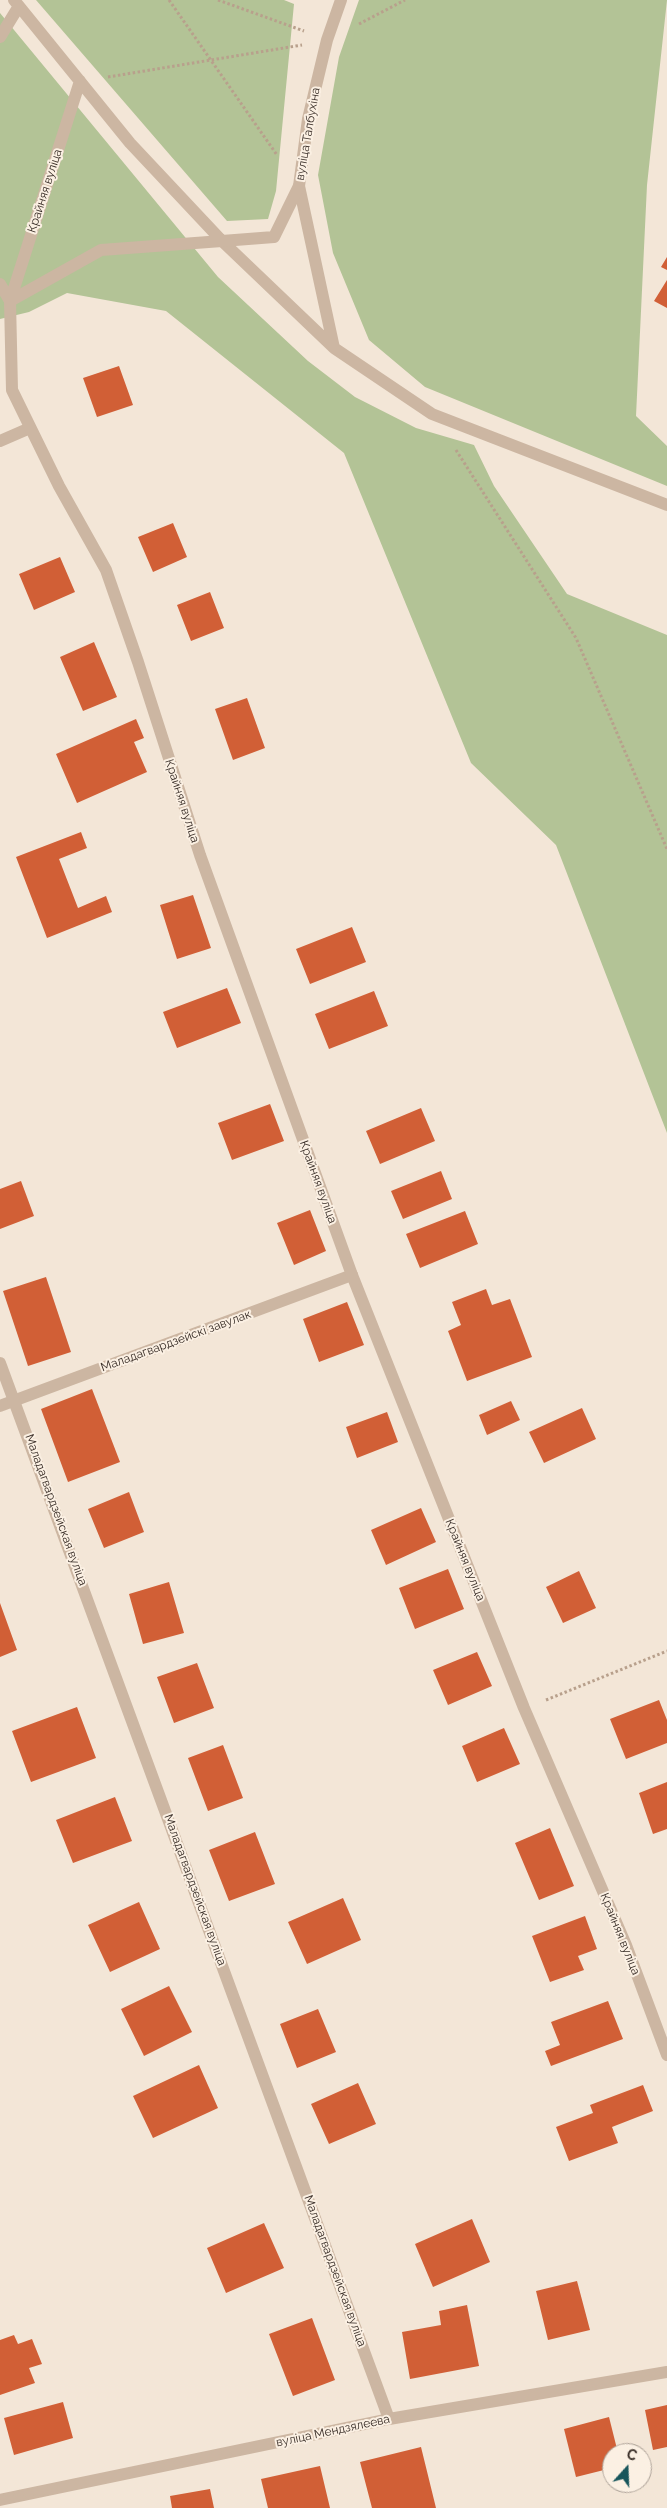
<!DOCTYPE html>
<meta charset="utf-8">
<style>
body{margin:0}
#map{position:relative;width:667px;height:2508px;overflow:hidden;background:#f3e6d7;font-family:Raleway,sans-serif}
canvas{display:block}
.north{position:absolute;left:602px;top:2443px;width:50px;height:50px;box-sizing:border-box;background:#fbf0e3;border:1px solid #aca197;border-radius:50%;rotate:20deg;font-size:14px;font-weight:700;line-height:20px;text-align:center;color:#362b25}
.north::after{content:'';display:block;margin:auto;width:18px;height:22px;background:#17555b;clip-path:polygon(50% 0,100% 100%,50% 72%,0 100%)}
</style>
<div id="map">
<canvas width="667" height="2508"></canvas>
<div class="north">С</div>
</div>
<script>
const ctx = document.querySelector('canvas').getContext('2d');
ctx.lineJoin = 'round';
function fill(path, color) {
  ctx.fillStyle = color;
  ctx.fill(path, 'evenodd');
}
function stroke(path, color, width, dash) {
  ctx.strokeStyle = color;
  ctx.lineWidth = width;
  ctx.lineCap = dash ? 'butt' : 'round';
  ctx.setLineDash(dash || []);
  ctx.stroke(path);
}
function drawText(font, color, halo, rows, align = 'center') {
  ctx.font = font + ' Raleway,sans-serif';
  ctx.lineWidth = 4;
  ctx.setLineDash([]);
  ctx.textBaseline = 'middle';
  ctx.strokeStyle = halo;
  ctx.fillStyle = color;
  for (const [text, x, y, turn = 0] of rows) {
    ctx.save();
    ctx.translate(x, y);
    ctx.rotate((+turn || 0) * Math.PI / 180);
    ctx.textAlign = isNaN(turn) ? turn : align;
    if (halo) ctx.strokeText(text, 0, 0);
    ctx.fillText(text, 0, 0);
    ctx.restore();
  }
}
const green = new Path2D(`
 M 36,0 L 284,0 L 294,4 L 276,191 L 268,219 L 227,221 Z
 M 359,0 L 667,0 L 647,185 L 636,416 L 667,446 L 667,486 L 425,387 L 369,340 L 333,253 L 318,175 L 339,57 Z
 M 0,13 L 218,277 L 308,361 L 355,397 L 416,428 L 474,445 L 494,486 L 567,594 L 667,635 L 667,1133 L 556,845 L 471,763 L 344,453 L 166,311 L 67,293 L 29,312 L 0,319 Z`);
const building = new Path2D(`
 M 667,257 L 667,270 L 661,267 Z
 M 667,280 L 667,308 L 654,301 Z
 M 119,366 L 133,405 L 97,417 L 83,378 Z
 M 173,523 L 187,557 L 153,572 L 138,537 Z
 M 60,557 L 75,592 L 34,610 L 19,574 Z
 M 210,592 L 224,628 L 191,641 L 177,605 Z
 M 94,642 L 117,697 L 83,711 L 60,657 Z
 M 247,698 L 265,748 L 233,760 L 215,709 Z
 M 136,719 L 144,738 L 134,742 L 147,772 L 77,803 L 56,754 Z
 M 81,832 L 87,848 L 59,859 L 78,908 L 106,896 L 112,912 L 47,938 L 16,857 Z
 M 193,895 L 211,948 L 177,959 L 160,905 Z
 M 352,927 L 366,962 L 310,984 L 296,949 Z
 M 227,988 L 241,1023 L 177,1048 L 163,1012 Z
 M 374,991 L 388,1026 L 329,1049 L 315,1014 Z
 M 270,1104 L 284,1141 L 232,1160 L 218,1123 Z
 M 421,1108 L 435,1141 L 380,1164 L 366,1131 Z
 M 441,1171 L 452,1199 L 403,1219 L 391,1191 Z
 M 21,1181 L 34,1216 L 0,1229 L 0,1189 Z
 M 310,1210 L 326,1251 L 294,1265 L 277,1223 Z
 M 465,1211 L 478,1244 L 420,1268 L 406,1234 Z
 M 46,1277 L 71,1352 L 28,1366 L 3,1291 Z
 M 486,1289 L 492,1305 L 510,1299 L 532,1357 L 467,1381 L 448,1331 L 461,1325 L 452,1302 Z
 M 347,1302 L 364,1345 L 319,1362 L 303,1319 Z
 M 92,1389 L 120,1462 L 68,1482 L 41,1409 Z
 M 511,1401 L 520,1420 L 487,1435 L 479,1415 Z
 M 582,1408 L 596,1439 L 544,1463 L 529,1432 Z
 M 387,1412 L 398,1442 L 357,1458 L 346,1427 Z
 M 129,1492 L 144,1532 L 104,1548 L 88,1509 Z
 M 421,1508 L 436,1542 L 386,1565 L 371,1530 Z
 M 448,1569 L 464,1609 L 415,1629 L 399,1588 Z
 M 579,1571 L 596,1608 L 563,1623 L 546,1587 Z
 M 169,1582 L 184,1633 L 143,1644 L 129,1594 Z
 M 0,1603 L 17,1650 L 0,1657 Z
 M 477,1652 L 492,1686 L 448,1705 L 433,1670 Z
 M 197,1663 L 214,1708 L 174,1723 L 157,1677 Z
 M 659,1700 L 667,1720 L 667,1743 L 626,1759 L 610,1719 Z
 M 77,1707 L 96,1758 L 31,1782 L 12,1731 Z
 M 504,1728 L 520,1764 L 477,1782 L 462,1746 Z
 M 223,1745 L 243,1798 L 208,1811 L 188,1758 Z
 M 667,1782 L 667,1829 L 653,1834 L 639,1793 Z
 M 115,1797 L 132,1841 L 73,1863 L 56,1820 Z
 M 550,1828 L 574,1886 L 539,1900 L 515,1843 Z
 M 255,1832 L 275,1884 L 229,1901 L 209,1850 Z
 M 343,1898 L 361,1940 L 307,1964 L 288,1922 Z
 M 139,1902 L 160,1949 L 110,1972 L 88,1925 Z
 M 585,1916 L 597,1949 L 578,1956 L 584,1970 L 550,1982 L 532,1936 Z
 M 169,1986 L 192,2032 L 144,2056 L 121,2009 Z
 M 608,2001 L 623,2039 L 551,2066 L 545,2051 L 560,2045 L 551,2022 Z
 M 318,2009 L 336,2052 L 297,2068 L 280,2024 Z
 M 199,2065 L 218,2108 L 153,2138 L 133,2096 Z
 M 358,2083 L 376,2124 L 329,2144 L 311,2104 Z
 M 643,2085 L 653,2111 L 612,2127 L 618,2143 L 569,2161 L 556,2127 L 593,2113 L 590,2105 Z
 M 472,2219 L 490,2262 L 433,2287 L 415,2244 Z
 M 264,2223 L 284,2268 L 226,2293 L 207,2248 Z
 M 577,2281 L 590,2330 L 548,2340 L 536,2291 Z
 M 467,2305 L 479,2366 L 410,2379 L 402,2332 L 441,2325 L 439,2311 Z
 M 312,2318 L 335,2380 L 293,2396 L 269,2334 Z
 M 14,2335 L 18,2344 L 32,2339 L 42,2364 L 29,2368 L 35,2383 L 0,2395 L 0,2340 Z
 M 63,2402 L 73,2438 L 14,2455 L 4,2418 Z
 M 667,2405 L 667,2447 L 653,2450 L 645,2410 Z
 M 609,2417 L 618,2453 L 612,2453 L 612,2468 L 576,2477 L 564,2429 Z
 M 421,2447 L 436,2508 L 372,2508 L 360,2462 Z
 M 320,2466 L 330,2508 L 268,2508 L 261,2479 Z
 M 210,2489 L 214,2508 L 172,2508 L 170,2496 Z`);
const path = new Path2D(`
 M 169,0 L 277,155
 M 218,0 L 304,31
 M 359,24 L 405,0
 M 108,77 L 302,45
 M 456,450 L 576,638 L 667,849
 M 546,1700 L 667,1651`);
const service = new Path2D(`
 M 299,186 L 334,348
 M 222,241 L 334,348 L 432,414 L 667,505
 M 0,441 L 30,428
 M 0,1406 L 352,1275`);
const minor = new Path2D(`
 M 14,0 L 130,143 L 222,241 L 274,237 L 299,186 L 308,119 L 327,40 L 341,0
 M 0,37 L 19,6
 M 80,81 L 10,301 L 12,390 L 59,486 L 106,570 L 138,662 L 200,855 L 352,1275 L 524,1708 L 626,1945 L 667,2055
 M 0,284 L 10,301 L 101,250 L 222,241
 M 0,1363 L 389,2419
 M 0,2500 L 389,2419 L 667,2372`);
const streetNames = [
 ["вуліца Талбухіна",308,134,-80],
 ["Крайняя вуліца",45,191,-72],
 ["Крайняя вуліца",182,801,72],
 ["Крайняя вуліца",318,1182,70],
 ["Маладагвардзейскі завулак",176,1341,-20],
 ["Маладагвардзейская вуліца",56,1510,70],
 ["Крайняя вуліца",465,1560,68],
 ["Маладагвардзейская вуліца",195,1890,70],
 ["Крайняя вуліца",620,1934,68],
 ["Маладагвардзейская вуліца",335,2271,70],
 ["вуліца Мендзялеева",333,2431,-12]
];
fill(green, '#b3c396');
fill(building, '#d15f36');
stroke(path, '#b8a08c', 3, [2.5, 2.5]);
stroke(service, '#ccb6a2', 12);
stroke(minor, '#ccb6a2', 12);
drawText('12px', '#362b25', '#fbf0e3', streetNames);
</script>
